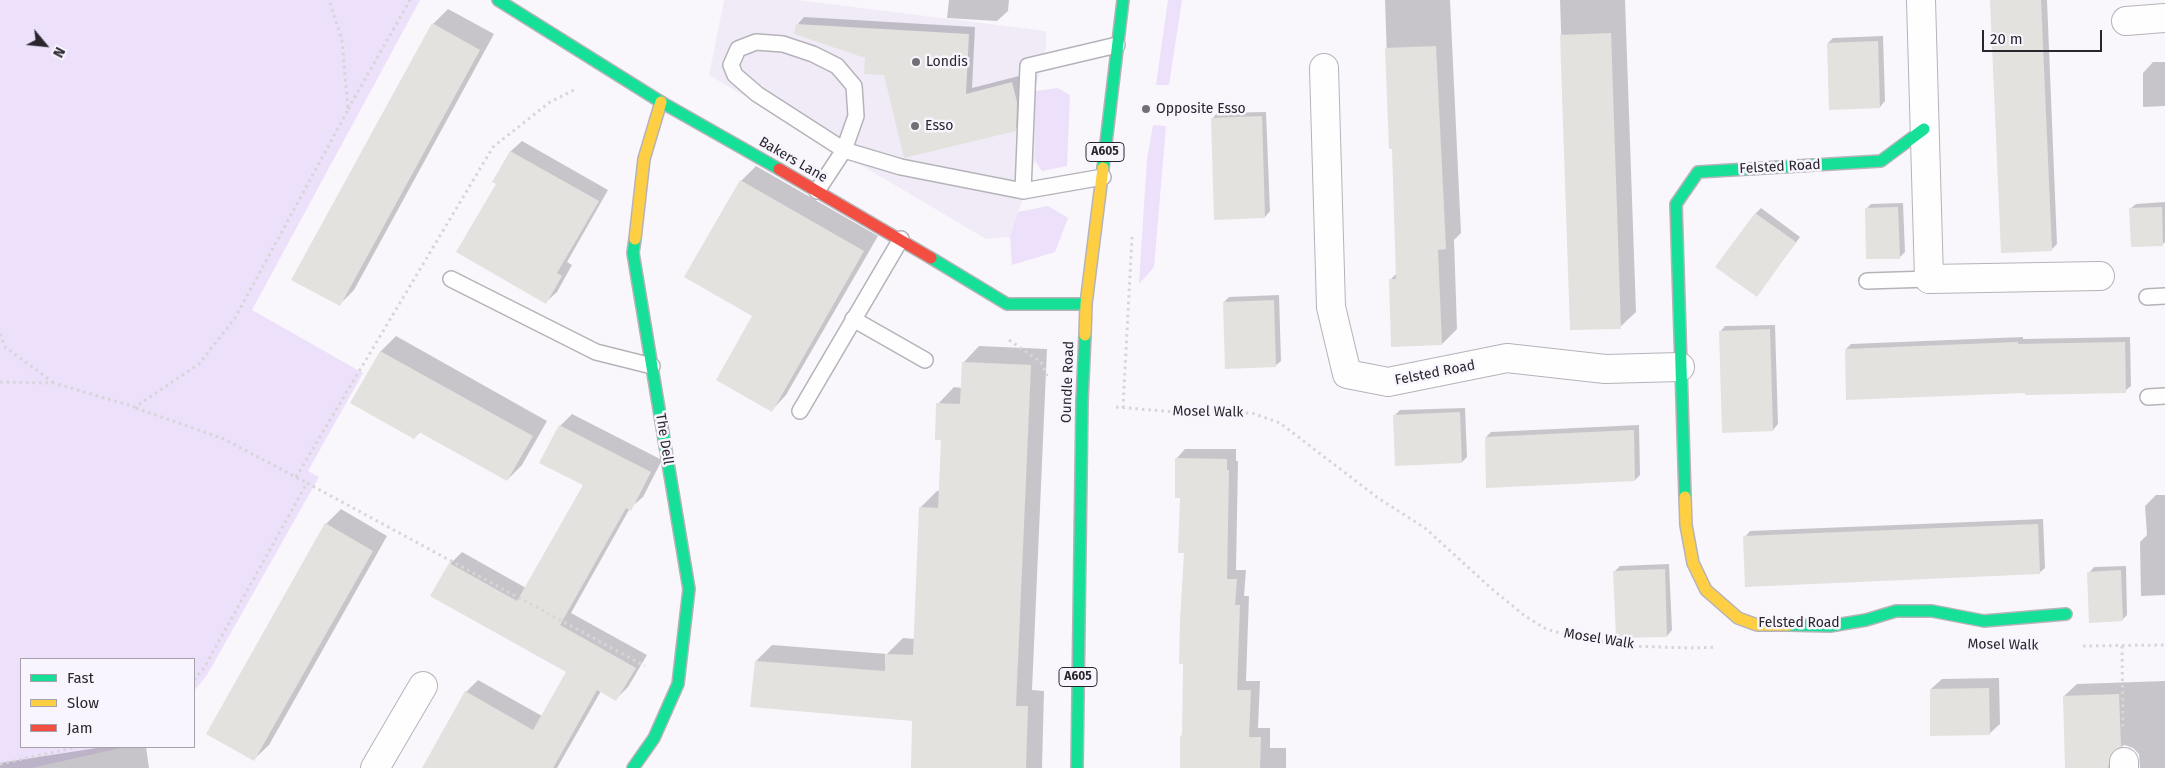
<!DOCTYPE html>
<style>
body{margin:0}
#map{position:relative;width:2165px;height:768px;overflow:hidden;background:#f9f7fc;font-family:"Fira Sans",sans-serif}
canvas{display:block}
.legend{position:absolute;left:20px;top:658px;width:175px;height:90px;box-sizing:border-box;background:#f8f5fe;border:1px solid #a5a2ab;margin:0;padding:6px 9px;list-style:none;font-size:15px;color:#29262e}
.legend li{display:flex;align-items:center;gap:10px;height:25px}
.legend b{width:25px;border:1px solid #a5a2ab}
.north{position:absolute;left:20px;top:20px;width:50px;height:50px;-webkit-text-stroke:4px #f8f5fe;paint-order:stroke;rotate:118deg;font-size:14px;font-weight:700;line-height:20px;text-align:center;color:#29262e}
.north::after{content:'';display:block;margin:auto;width:18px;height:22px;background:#29262e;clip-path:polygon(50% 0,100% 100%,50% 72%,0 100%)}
.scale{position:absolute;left:1982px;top:30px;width:120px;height:22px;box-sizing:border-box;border:2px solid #29262e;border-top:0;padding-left:6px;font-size:15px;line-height:18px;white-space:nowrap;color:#29262e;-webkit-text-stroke:4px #f8f5fe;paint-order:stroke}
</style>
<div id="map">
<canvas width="2165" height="768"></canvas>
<ul class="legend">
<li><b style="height:6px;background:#16e098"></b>Fast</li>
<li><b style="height:6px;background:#ffcf43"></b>Slow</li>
<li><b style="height:6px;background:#f24e42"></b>Jam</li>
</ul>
<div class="north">N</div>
<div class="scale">20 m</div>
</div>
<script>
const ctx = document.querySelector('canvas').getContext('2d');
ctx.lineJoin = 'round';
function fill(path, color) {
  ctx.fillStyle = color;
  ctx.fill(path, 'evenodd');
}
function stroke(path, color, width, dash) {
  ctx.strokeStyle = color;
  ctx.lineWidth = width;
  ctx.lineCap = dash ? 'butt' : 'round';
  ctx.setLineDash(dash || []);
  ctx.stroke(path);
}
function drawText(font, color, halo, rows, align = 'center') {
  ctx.font = font + ' "Fira Sans",sans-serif';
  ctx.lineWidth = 5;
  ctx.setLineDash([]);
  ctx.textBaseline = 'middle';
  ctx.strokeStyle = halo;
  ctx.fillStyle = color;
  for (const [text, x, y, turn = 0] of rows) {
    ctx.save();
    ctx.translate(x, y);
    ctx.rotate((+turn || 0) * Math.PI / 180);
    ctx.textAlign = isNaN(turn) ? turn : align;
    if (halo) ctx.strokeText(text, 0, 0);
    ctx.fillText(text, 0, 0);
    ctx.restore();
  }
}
const built = new Path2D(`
 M 724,0 L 797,0 L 1046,31 L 1046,47 L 1035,91 L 1035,161 L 1010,237 L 986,239 L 709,75 Z`);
const green = new Path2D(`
 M 0,0 L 420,0 L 252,310 L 363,373 L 308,471 L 319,477 L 207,675 L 194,691 L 194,659 L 21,659 L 21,747 L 125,747 L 32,768 L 0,768 Z
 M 1168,0 L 1182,0 L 1169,85 L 1156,85 Z
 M 1058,88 L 1070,95 L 1067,166 L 1042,171 L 1035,161 L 1035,91 Z
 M 1153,125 L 1166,126 L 1154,267 L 1139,284 L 1147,159 Z
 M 1048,206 L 1068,218 L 1055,252 L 1012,265 L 1010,237 L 1018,212 Z`);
const shadow = new Path2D(`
 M 949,0 L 1009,0 L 1008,11 L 997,21 L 947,18 Z
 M 1385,0 L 1450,0 L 1461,233 L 1454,240 L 1457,329 L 1442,344 L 1390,280 L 1397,273 L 1393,148 L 1390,148 Z
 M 1560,0 L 1625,0 L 1636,312 L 1620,327 L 1571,329 Z
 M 1991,0 L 2047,0 L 2057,244 L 2052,249 Z
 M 448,9 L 494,34 L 354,290 L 339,305 L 433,24 Z
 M 804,17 L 975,27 L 972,88 L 1019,76 L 1024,95 L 1023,122 L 1015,129 L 885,74 L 866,57 L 797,25 Z
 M 1883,36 L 1885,101 L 1880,107 L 1828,43 L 1833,38 Z
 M 2153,62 L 2165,62 L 2165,106 L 2143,107 L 2143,73 Z
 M 1266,112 L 1270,211 L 1265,217 L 1212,119 L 1217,113 Z
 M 522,141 L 608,190 L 567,262 L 572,265 L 557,292 L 546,302 L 498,184 L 494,182 L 511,151 Z
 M 756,166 L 878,236 L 786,395 L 772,410 L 754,315 L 741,181 Z
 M 2165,202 L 2165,242 L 2163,244 L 2130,209 L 2136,204 Z
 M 1903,203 L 1905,252 L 1900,257 L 1866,209 L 1871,204 Z
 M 1761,208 L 1800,237 L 1757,295 L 1756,213 Z
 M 1279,295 L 1281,361 L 1275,366 L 1224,302 L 1229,297 Z
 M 1775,325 L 1778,424 L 1773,430 L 1720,332 L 1725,326 Z
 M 396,336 L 547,421 L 522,465 L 507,480 L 421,431 L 414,438 L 352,402 L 381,351 Z
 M 2023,337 L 2023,339 L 2130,337 L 2131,386 L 2125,391 L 1846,349 L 1851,344 Z
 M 979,346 L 1047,349 L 1032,690 L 1044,691 L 1042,768 L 923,768 L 914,720 L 756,661 L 772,645 L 887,654 L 903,638 L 915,639 L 920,508 L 937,491 L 940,491 L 942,439 L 938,404 L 954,387 L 962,388 L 963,363 Z
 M 1465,408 L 1467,457 L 1462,462 L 1395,415 L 1400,410 Z
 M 572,414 L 662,460 L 643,497 L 630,508 L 571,613 L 647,655 L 628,687 L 616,699 L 601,691 L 557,768 L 423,768 L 466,692 L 478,680 L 542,716 L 567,672 L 450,564 L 462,552 L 526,588 L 584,485 L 560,426 Z
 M 1639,425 L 1640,475 L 1635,480 L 1486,437 L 1491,432 Z
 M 1185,449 L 1236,449 L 1236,461 L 1238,461 L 1236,570 L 1246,570 L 1244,596 L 1249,596 L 1246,681 L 1260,681 L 1258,728 L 1270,728 L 1270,748 L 1286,748 L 1286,768 L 1181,768 L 1181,736 L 1183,734 L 1185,552 L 1182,497 L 1176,459 Z
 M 2156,495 L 2165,495 L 2165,595 L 2141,596 L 2140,542 L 2147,535 L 2145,506 Z
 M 341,509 L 387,536 L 269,745 L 254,759 L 326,524 Z
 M 2043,519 L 2045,568 L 2039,573 L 1745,537 L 1750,531 Z
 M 1669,564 L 1672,630 L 1667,636 L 1615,571 L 1620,566 Z
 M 2126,566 L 2127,615 L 2122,620 L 2089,573 L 2094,567 Z
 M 1999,678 L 2000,724 L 1989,734 L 1931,689 L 1942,679 Z
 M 2165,681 L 2165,768 L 2140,768 L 2139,754 L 2133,748 L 2125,745 L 2122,746 L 2121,755 L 2128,768 L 2066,768 L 2064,696 L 2077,684 Z
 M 103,747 L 146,747 L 149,768 L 0,768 L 0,763 Z`);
const building = new Path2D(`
 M 1990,0 L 2041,0 L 2052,251 L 2001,253 Z
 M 432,23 L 480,50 L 340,306 L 291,280 Z
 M 796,24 L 969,34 L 966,94 L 1012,82 L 1017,102 L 1016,131 L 904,158 L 884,75 L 864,74 L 865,58 L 794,34 Z
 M 1611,33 L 1621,329 L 1570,330 L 1560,35 Z
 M 1878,41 L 1880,108 L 1829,110 L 1827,43 Z
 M 1436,46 L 1446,249 L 1438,250 L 1442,345 L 1391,347 L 1389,279 L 1396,279 L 1392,149 L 1389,149 L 1385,48 Z
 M 1262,116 L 1265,218 L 1214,220 L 1211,118 Z
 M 510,151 L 599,201 L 557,273 L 562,276 L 546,304 L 456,252 L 496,184 L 492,182 Z
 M 740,180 L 864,251 L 772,412 L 716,380 L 752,316 L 684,277 Z
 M 1898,207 L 1900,259 L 1866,259 L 1865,208 Z
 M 2162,207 L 2163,246 L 2131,247 L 2129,208 Z
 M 1755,213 L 1796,242 L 1757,297 L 1715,267 Z
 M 1274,300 L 1276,367 L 1225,369 L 1223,302 Z
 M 1770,329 L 1773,431 L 1722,433 L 1719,331 Z
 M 2018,342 L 2018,344 L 2125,342 L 2126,393 L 2025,395 L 2025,393 L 1846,400 L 1845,349 Z
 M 380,351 L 533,436 L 507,481 L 419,432 L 414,439 L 350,403 Z
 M 962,362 L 1031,365 L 1016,706 L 1028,706 L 1026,768 L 911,768 L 912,721 L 750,707 L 755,661 L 885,671 L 885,654 L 913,655 L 919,507 L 938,508 L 941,440 L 935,440 L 936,403 L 960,404 Z
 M 1460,412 L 1462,463 L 1395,466 L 1393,415 Z
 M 559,425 L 651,472 L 631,511 L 626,508 L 560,625 L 636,668 L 616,701 L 597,690 L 553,768 L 422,768 L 465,691 L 533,730 L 566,672 L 430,596 L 449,563 L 517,601 L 583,485 L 539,463 Z
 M 1634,430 L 1635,481 L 1486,488 L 1485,437 Z
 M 1175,458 L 1227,459 L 1227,470 L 1229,470 L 1227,579 L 1237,579 L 1235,605 L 1240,605 L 1237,690 L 1251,690 L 1249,737 L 1261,737 L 1260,768 L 1180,768 L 1180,736 L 1182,736 L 1183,664 L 1179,664 L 1180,621 L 1184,553 L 1178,553 L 1180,498 L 1175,498 Z
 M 325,523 L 373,551 L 254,761 L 206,734 Z
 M 2038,524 L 2040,574 L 1745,587 L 1743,536 Z
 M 1665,569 L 1667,637 L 1616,638 L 1613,571 Z
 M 2121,570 L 2123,621 L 2089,623 L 2087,572 Z
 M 1989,688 L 1990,735 L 1930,736 L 1930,689 Z
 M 2119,694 L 2121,747 L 2111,754 L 2108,768 L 2065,768 L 2063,696 Z`);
const path = new Path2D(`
 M 348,109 L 410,0
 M 0,334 L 5,347 L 54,383
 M 1009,340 L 1041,362 L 1047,376
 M 0,382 L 54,383 L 135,407 L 199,364 L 235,318 L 348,110 L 342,40 L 329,0
 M 1116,407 L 1175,412 L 1252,413 L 1280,423 L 1378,498 L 1425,528 L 1492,589 L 1525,616 L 1546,629 L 1574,637 L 1627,646 L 1690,648 L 1717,647
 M 136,408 L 224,439 L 307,483
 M 1123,408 L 1132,237
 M 296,477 L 493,147 L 550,102 L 574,90
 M 2083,646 L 2165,645
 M 2122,646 L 2123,729
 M 194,680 L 204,668 L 307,483 L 645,666
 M 0,764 L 77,747`);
const lane = new Path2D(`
 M 1103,177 L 1023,191 L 1028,66 L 1117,45
 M 817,191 L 844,150 L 856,116 L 854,86 L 837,66 L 813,54 L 783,44 L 756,42 L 738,49 L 731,65 L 735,75 L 757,94 L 844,150 L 901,167 L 1023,191
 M 451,279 L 596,352 L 652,366
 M 1867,281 L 1929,279
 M 2147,297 L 2165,296
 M 853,319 L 925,360
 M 2148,397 L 2165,396
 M 800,411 L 901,239`);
const street = new Path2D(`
 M 1921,0 L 1929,279 L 2100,276
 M 2126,21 L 2165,18
 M 1324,68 L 1331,307 L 1347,374 L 1388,382 L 1507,358 L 1605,369 L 1680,367
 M 2124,762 L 2124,768
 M 375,768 L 423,686`);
const fast = new Path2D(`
 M 498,0 L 661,102 L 779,169
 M 1103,168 L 1123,0
 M 931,258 L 1007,304 L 1086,304
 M 1685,497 L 1676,204 L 1698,172 L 1881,161 L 1924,129
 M 1788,625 L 1830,626 L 1866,620 L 1896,611 L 1932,611 L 1984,621 L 2066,614
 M 633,768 L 654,738 L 678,684 L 689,589 L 633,253 L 635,239
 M 1077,768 L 1082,401 L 1085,335`);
const slow = new Path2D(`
 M 635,239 L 644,159 L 661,102
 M 1085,335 L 1086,304 L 1103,168
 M 1685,497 L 1686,525 L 1693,563 L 1706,590 L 1738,618 L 1757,625 L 1788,625`);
const jam = new Path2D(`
 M 779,169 L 931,258`);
const markers = [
 [916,62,5,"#726f76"],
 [1146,109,5,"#726f76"],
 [915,126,5,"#726f76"]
];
const shields = [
 [1105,152,38],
 [1078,677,38]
];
const shieldNames = [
 ["A605",1105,152],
 ["A605",1078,677]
];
const poiNames = [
 ["Londis",926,62],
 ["Opposite Esso",1156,109],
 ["Esso",925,126]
];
const streetNames = [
 ["Bakers Lane",793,160,30],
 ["Felsted Road",1780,167,-3],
 ["Felsted Road",1435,373,-11],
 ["Oundle Road",1068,382,-88],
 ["Mosel Walk",1208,412,1],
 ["The Dell",664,439,81],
 ["Felsted Road",1799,623],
 ["Mosel Walk",1599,639,9],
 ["Mosel Walk",2003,645,1]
];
fill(built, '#f1ebf7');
fill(green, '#ece0fa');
fill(shadow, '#0003');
fill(building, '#e3e2df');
stroke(lane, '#b5b3b9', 18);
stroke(street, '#b5b3b9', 30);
stroke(fast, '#b5b3b9', 14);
stroke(slow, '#b5b3b9', 14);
stroke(jam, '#b5b3b9', 14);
stroke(path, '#d6d5d7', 3, [2.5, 4]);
stroke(lane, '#fefeff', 15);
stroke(street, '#fefeff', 28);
stroke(fast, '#16e098', 11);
stroke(slow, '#ffcf43', 11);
stroke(jam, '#f24e42', 11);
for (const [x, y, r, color] of markers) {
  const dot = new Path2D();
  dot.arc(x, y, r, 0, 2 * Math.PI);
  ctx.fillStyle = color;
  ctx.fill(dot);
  stroke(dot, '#f8f5fe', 2);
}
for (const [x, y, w] of shields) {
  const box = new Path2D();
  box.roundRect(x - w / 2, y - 9.5, w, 19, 4);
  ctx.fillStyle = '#f8f5fe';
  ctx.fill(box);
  stroke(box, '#29262e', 1);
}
drawText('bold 12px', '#29262e', null, shieldNames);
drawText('14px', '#29262e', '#f8f5fe', poiNames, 'left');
drawText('14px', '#29262e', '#f8f5fe', streetNames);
</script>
